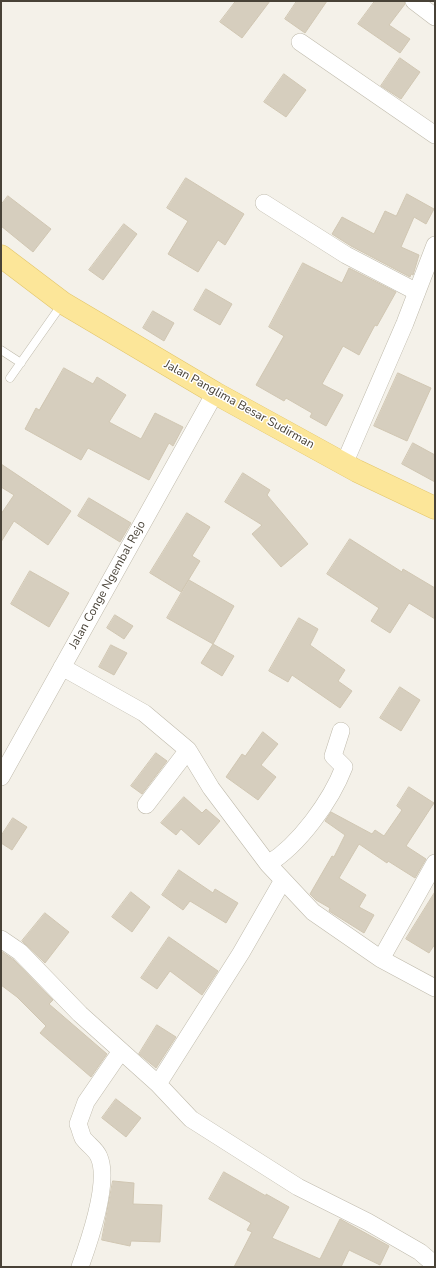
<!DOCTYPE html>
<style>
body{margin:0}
#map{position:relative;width:436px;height:1268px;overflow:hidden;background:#f4f1e9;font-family:"Nunito Sans",sans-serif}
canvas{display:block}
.frame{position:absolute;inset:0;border:2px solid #484237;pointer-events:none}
</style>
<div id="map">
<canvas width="436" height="1268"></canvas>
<div class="frame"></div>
</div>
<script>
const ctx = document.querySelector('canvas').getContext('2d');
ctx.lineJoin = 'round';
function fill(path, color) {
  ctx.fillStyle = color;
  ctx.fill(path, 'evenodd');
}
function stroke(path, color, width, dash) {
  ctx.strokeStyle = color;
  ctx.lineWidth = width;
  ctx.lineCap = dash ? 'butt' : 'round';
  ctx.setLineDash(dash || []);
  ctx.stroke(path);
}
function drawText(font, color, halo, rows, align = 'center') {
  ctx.font = font + ' "Nunito Sans",sans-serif';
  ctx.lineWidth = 3;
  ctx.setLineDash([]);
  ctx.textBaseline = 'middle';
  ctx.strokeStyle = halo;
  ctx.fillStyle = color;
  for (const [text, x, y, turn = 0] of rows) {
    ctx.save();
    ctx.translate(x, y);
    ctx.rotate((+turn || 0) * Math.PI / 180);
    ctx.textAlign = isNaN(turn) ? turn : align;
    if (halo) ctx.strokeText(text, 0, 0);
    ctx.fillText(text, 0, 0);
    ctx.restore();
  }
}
const building = new Path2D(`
 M 236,1 L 270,1 L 242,38 L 220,22 Z
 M 297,1 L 327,1 L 305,33 L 285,19 Z
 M 375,1 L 404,1 L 405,4 L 389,25 L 410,39 L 400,53 L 358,24 Z
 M 400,58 L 420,72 L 401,99 L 381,86 Z
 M 284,74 L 306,90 L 286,117 L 264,102 Z
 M 186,178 L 244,214 L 225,245 L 218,240 L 198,272 L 168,254 L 188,221 L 167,208 Z
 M 407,194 L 434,209 L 426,224 L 414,217 L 401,247 L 419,255 L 413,275 L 411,274 L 410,277 L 351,246 L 332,234 L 342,217 L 374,234 L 385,211 L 396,216 Z
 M 8,196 L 51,229 L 33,252 L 1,226 L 1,205 Z
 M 124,224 L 137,234 L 103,280 L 89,270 Z
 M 303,263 L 342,283 L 349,268 L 396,292 L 377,326 L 375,325 L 359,355 L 343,346 L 322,384 L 343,395 L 326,426 L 310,417 L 312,413 L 286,398 L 284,401 L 256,385 L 284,336 L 269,327 Z
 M 206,289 L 232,304 L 220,325 L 194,310 Z
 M 153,311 L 174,323 L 164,341 L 143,328 Z
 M 64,368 L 93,384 L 97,377 L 126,395 L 109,422 L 141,439 L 155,413 L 183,427 L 173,446 L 169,443 L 149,480 L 88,448 L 81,460 L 25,429 L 36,408 L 39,410 Z
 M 398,373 L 431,388 L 407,441 L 374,426 Z
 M 413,443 L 435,455 L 435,482 L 402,464 Z
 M 1,464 L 71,511 L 48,545 L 14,521 L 1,542 L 1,514 L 14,495 L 1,487 Z
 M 243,473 L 270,490 L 267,495 L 308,544 L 281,567 L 252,534 L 262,525 L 225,502 Z
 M 89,498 L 131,523 L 120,542 L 78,516 Z
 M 187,513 L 210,527 L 192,556 L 200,561 L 181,592 L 150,573 Z
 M 350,539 L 402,572 L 403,569 L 435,588 L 435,619 L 409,603 L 390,633 L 371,621 L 379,608 L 327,574 Z
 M 30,571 L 69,593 L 49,627 L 11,604 Z
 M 189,580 L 234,606 L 213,644 L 234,656 L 222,676 L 201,663 L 213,644 L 167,618 Z
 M 115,615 L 133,626 L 124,639 L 107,628 Z
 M 299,618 L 318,629 L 310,645 L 345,670 L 338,681 L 352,691 L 340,708 L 292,675 L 288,682 L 269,671 Z
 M 111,645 L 127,653 L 114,675 L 99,667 Z
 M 400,687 L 420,700 L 401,731 L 380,718 Z
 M 263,732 L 278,744 L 261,765 L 276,777 L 258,800 L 226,777 L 242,754 L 245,756 Z
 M 156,753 L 167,761 L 142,794 L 131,786 Z
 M 409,787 L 434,803 L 406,846 L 426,859 L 415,878 L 388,861 L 387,863 L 359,844 L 339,878 L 366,895 L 359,907 L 374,915 L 364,933 L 329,911 L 330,908 L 316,900 L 310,894 L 332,856 L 334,857 L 345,835 L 325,821 L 331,812 L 372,834 L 375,830 L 384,836 L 402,810 L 397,806 Z
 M 184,797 L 202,813 L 206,809 L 220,821 L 199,845 L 181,829 L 176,835 L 161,823 Z
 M 13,818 L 27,827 L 12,850 L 1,843 L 1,836 Z
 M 179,870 L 213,893 L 215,889 L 238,903 L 226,923 L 190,901 L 183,910 L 162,895 Z
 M 131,892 L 150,907 L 132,932 L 112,917 Z
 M 435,892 L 435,944 L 429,953 L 406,939 Z
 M 45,913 L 69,932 L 45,963 L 22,941 Z
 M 169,937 L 218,971 L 202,995 L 170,971 L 157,989 L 141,978 Z
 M 1,951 L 14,960 L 53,1000 L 49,1004 L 107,1054 L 91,1077 L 40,1033 L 46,1026 L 17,997 L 1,985 Z
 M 157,1025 L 176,1037 L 156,1068 L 139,1054 Z
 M 116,1099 L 141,1118 L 126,1137 L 102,1118 Z
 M 224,1172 L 266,1196 L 266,1194 L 289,1207 L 272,1238 L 320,1259 L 340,1219 L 389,1246 L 380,1265 L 349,1250 L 341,1267 L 234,1267 L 252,1232 L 247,1230 L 251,1223 L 209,1199 Z
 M 113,1181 L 134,1183 L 133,1204 L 162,1205 L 160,1242 L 131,1241 L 130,1246 L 102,1240 Z`);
const service = new Path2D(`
 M 1,350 L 21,363
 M 10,378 L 62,304`);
const minor = new Path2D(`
 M 414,1 L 435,17
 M 300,42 L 435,135
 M 264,203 L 346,255 L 417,292
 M 344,464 L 405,323 L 435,245
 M 62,667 L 144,713 L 188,750 L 211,788 L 268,864 L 313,912 L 381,959 L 435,988
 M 1,777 L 215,393
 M 146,805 L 188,750
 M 268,864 C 299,845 331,801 344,767 L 333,756 L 341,731
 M 1,939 L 20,952 L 80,1014 L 158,1084 L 191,1119 L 298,1187 L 368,1222 L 420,1252 L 435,1265
 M 381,959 L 435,863
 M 158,1084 L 241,953 L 283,880
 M 80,1267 C 89,1242 110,1182 99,1157 C 96,1149 88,1145 83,1138 C 81,1134 80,1128 78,1124 L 86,1102 L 121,1051`);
const primary = new Path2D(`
 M 1,256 L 63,303 L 215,393 L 357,471 L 435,508`);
const streetNames = [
 ["Jalan Panglima Besar Sudirman",239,405,29],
 ["Jalan Conge Ngembal Rejo",108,585,-61]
];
fill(building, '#d6cebe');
stroke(building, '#d0c6b2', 1);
stroke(service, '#bfbaab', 9);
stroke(minor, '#bfbaab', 18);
stroke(primary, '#e2c569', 23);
stroke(service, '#fff', 8);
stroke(minor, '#fff', 17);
stroke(primary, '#fce699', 22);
drawText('12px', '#484237', '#fff', streetNames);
</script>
